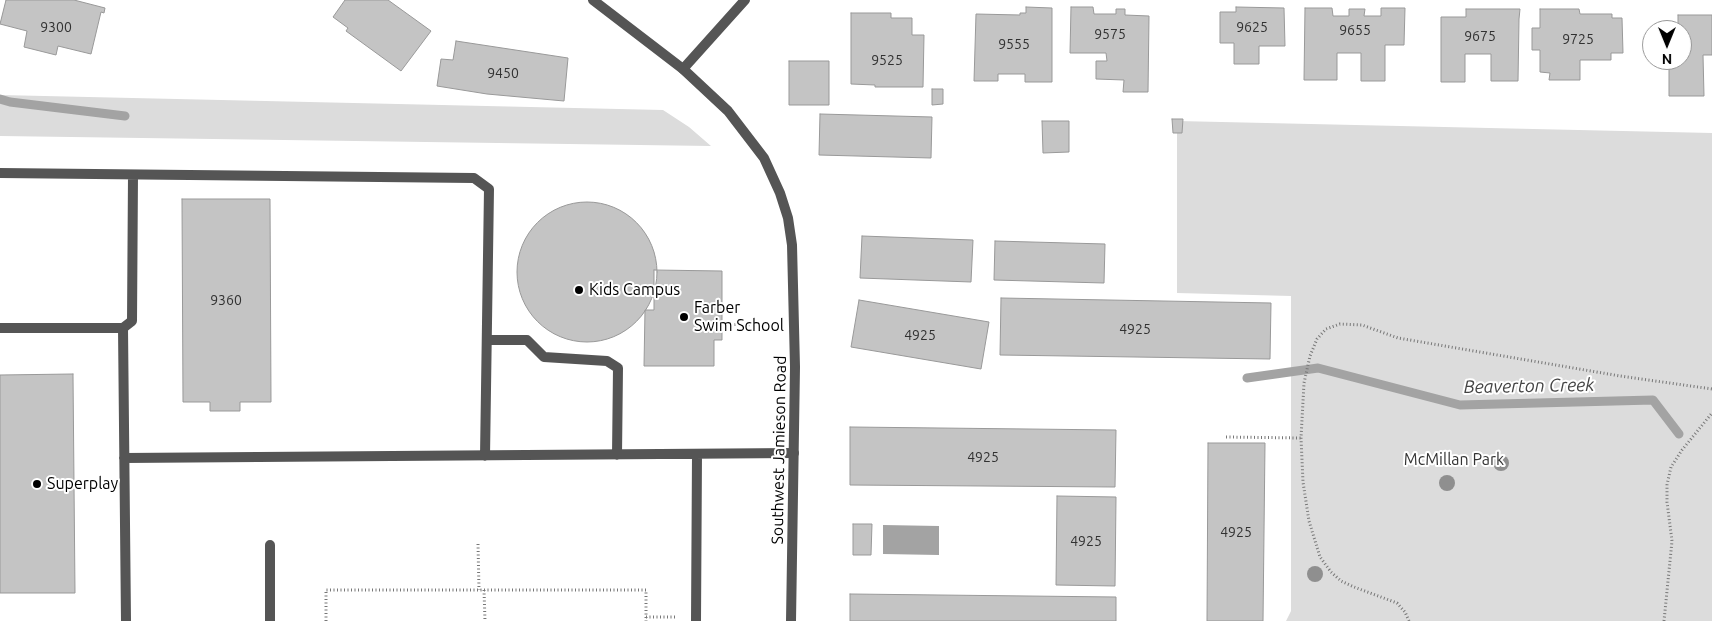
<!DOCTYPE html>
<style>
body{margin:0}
#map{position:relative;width:1712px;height:621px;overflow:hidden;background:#fff;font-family:Ubuntu,sans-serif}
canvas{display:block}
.north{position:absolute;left:1642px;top:20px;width:50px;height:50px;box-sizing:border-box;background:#fff;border:1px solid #999;border-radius:50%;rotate:180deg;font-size:14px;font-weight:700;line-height:20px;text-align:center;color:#000}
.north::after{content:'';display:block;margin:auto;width:18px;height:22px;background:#000;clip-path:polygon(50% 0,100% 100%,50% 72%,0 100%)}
</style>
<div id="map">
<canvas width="1712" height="621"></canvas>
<div class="north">N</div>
</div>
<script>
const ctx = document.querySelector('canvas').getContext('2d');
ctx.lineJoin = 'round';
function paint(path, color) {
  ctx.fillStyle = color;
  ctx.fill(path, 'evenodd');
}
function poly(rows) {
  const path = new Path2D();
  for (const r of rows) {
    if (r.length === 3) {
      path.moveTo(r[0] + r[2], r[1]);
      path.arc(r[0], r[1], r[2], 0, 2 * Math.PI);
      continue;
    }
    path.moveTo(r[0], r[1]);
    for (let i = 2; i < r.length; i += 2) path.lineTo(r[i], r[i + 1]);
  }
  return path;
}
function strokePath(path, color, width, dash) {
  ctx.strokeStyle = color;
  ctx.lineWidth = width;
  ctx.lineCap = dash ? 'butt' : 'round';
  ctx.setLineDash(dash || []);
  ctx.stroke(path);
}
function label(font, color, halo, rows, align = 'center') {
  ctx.font = font + ' Ubuntu,sans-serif';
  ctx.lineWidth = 4;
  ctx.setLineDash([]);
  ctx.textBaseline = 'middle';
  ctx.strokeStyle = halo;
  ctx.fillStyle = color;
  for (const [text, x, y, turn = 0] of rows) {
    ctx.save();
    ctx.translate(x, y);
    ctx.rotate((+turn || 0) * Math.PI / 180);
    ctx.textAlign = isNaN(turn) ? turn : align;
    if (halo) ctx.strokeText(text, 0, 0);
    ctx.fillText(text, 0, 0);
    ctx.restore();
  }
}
const green = poly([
 [0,95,663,110,689,127,711,146,0,136],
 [1177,121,1712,133,1712,621,1286,621,1291,611,1291,296,1177,293]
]);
const water = poly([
 [883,525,939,526,939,555,883,554]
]);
const stream = poly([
 [0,99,10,102,125,116],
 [1247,378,1318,368,1460,405,1653,400,1679,434]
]);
const building = poly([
 [6,0,74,0,105,8,104,13,101,12,91,54,58,46,56,55,24,47,27,31,0,24,6,0],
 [345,0,388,0,431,31,401,71,346,31,348,28,333,17,345,0],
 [1026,7,1052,8,1052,82,1025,82,1025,74,998,74,998,81,974,81,976,14,1020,15,1020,13,1026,13,1026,7],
 [1071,7,1093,7,1094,14,1116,14,1116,9,1125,9,1125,15,1149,16,1148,92,1123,92,1124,80,1096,79,1096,61,1107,61,1106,53,1070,53,1071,7],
 [1236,7,1284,8,1285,46,1259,46,1259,64,1234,64,1234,43,1220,43,1220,12,1236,12,1236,7],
 [1305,8,1332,8,1333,16,1349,16,1349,9,1365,9,1364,16,1381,16,1381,8,1405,8,1404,45,1385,45,1385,81,1361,81,1361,53,1337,53,1337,80,1304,80,1305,8],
 [1466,9,1520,9,1519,19,1518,81,1491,81,1491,54,1465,54,1465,82,1441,82,1441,17,1466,17,1466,9],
 [1540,9,1579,9,1580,14,1612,14,1612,18,1622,18,1623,53,1611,53,1611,60,1580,60,1580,80,1549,80,1550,73,1540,72,1540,50,1532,50,1532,28,1540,28,1540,9],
 [851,13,891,13,891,18,912,18,912,35,924,35,923,87,875,87,875,85,851,84,851,13],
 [1678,15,1712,15,1712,55,1703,55,1704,96,1669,96,1669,60,1682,60,1682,30,1678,30,1678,15],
 [456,41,568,58,564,101,487,94,437,86,441,59,453,60,456,41],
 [789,61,829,61,829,105,789,105,789,61],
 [932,89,943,89,943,104,932,105,932,89],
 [820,114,932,117,931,158,819,155,820,114],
 [1172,119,1183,119,1182,133,1173,133,1172,119],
 [1042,121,1069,121,1069,152,1043,153,1042,121],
 [182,199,270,199,271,402,240,402,240,411,210,411,210,402,183,402,182,199],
 [587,272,70],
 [862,236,973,240,971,282,860,278,862,236],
 [995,241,1105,244,1104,283,994,280,995,241],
 [654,270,722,271,722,340,714,340,714,366,644,366,645,310,654,310,654,270],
 [1001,298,1271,303,1270,359,1000,355,1001,298],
 [859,300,989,322,981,369,851,347,859,300],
 [73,374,75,593,0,593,0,375,73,374],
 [850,427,1116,430,1115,487,850,485,850,427],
 [1208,443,1265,443,1263,621,1207,621,1208,443],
 [1057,496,1116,497,1115,586,1056,585,1057,496],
 [853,524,872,524,871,555,853,555,853,524],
 [850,594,1116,597,1116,621,850,621,850,594]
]);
const path = poly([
 [717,324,757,325],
 [1226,437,1301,438],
 [478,544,479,590],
 [484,590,485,621],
 [646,617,676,617],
 [326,621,326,590,646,590,646,621],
 [1409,621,1405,612,1397,603,1354,587,1341,581,1331,572,1320,557,1309,521,1303,482,1301,438,1304,383,1310,356,1317,339,1326,329,1340,324,1362,325,1398,338,1620,376,1712,389],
 [1664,621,1672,541,1667,502,1667,485,1671,467,1682,450,1712,413]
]);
const service = poly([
 [0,173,474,178,489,189,485,456],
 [0,328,123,328,132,321,133,175],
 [123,328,126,621],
 [487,340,527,340,544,357,607,361,618,368,617,455],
 [124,458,794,453],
 [270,545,270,621],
 [696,621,697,454]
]);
const minor = poly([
 [683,69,745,0]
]);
const tertiary = poly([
 [593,0,683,69,728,111,764,158,780,193,788,218,792,245,795,367,791,621]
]);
const trees = [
 [1501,463],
 [1447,483],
 [1315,574]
];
const markers = [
 [579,290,5,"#000"],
 [684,317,5,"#000"],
 [37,484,5,"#000"]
];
const numberNames = [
 ["9300",56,27],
 ["9625",1252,27],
 ["9655",1355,30],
 ["9575",1110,34],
 ["9675",1480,36],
 ["9725",1578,39],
 ["9555",1014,44],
 ["9525",887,60],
 ["9450",503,73],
 ["9360",226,300],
 ["4925",1135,329],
 ["4925",920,335],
 ["4925",983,457],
 ["4925",1236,532],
 ["4925",1086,541]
];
const poiNames = [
 ["Kids Campus",589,290],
 ["Farber",694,308],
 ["Swim School",694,326],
 ["Superplay",47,484]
];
const streetNames = [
 ["Southwest Jamieson Road",779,450,-89]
];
const parkNames = [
 ["McMillan Park",1454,460]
];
const waterNames = [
 ["Beaverton Creek",1529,386,-1]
];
paint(green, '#dcdcdc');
paint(water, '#a3a3a3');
strokePath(stream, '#a3a3a3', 9);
paint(building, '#c4c4c4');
strokePath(building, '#999', 1);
strokePath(path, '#777', 3, [1, 2.5]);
strokePath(service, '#555', 10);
strokePath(minor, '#555', 10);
strokePath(tertiary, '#555', 10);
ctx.fillStyle = '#8f8f8f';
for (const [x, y] of trees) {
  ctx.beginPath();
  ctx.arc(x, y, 8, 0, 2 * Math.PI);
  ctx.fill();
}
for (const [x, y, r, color] of markers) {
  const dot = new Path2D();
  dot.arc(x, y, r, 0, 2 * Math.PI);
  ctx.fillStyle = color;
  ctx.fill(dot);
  strokePath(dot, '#fff', 2);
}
label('14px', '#313131', null, numberNames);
label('16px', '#000', '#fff', poiNames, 'left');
label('16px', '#000', '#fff', streetNames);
label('16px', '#333', '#fff', parkNames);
label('italic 18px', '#444', '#fff', waterNames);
</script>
